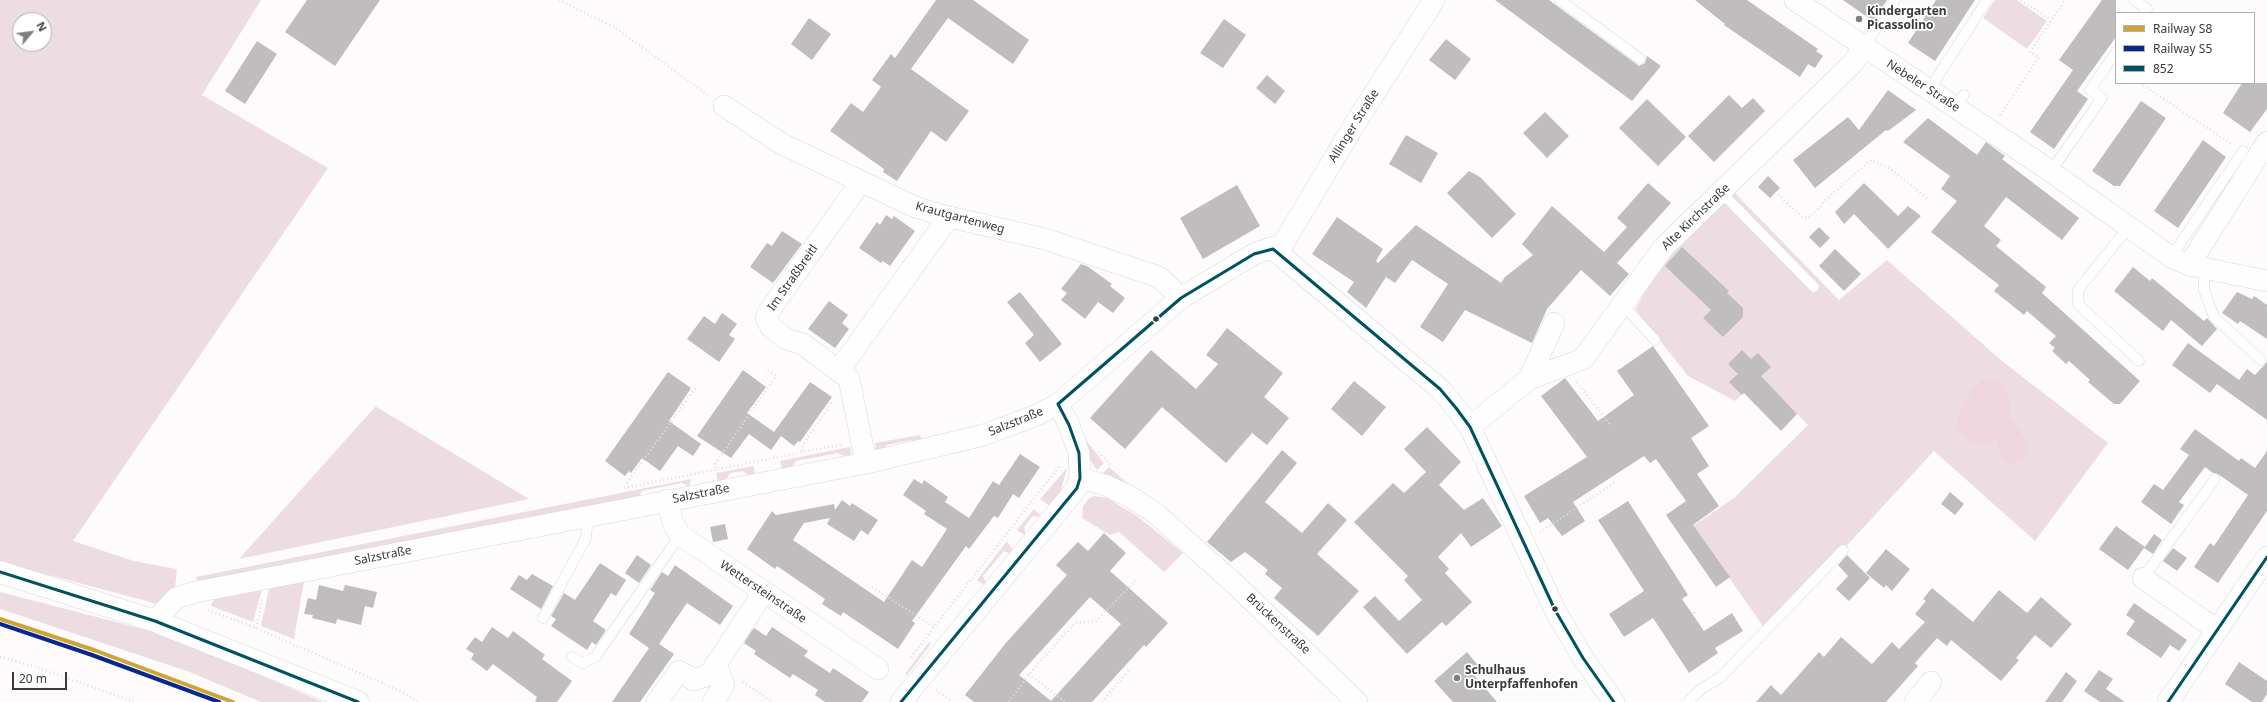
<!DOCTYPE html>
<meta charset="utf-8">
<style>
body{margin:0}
#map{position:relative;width:2267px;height:702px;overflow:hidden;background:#fefbfc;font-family:"Noto Sans",sans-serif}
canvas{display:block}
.legend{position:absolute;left:2115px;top:12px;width:140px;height:72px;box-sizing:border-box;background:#fff;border:1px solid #b1b0b0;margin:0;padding:5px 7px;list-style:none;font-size:12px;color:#3c393a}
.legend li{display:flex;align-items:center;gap:8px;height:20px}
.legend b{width:20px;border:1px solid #b1b0b0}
.north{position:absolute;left:12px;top:12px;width:40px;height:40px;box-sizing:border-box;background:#fff;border:1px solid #b1b0b0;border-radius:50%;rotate:61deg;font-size:11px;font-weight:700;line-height:16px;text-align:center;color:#3c393a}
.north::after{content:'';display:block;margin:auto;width:14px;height:18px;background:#807d7e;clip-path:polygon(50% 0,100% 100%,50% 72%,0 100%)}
.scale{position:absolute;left:12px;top:672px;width:55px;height:18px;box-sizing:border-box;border:2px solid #3c393a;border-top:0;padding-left:5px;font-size:12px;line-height:14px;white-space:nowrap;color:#3c393a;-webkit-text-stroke:3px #fff;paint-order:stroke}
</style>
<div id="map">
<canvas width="2267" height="702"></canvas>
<ul class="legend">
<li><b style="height:5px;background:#cea436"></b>Railway S8</li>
<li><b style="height:5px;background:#08298a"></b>Railway S5</li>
<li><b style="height:5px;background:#005262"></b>852</li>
</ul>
<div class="north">N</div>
<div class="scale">20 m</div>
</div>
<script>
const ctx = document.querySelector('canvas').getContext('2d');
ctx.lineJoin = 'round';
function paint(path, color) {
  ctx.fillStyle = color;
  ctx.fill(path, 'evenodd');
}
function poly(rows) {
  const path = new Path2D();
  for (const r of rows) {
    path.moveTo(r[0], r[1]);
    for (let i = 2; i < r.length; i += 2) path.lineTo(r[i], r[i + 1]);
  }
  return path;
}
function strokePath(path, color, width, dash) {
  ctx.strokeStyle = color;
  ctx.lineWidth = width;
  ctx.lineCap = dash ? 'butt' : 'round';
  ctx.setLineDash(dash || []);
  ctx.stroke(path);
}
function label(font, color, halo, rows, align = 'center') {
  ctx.font = font + ' "Noto Sans",sans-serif';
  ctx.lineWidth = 3.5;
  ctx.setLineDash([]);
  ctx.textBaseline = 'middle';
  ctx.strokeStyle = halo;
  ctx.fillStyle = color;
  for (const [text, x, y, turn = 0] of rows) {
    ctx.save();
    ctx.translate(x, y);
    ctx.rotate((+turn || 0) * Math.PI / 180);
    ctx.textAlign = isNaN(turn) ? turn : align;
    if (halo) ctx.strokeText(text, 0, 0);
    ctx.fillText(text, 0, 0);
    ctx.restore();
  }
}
const green = poly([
 [0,0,261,0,202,95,328,168,73,541,134,561,177,569,173,608,0,562],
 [20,20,44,20,44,44,20,44],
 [1995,0,2017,0,2047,21,2027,49,1983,18],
 [1733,191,1839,300,1887,260,2002,361,2108,443,2035,541,1934,451,1767,632,1693,526,1734,498,1808,425,1761,377,1735,401,1688,376,1635,309,1662,263],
 [375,406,529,499,239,559,375,407],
 [1081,434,1104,463,1097,470,1089,459],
 [920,435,922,441,914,443,912,440,886,445,884,451,876,452,875,443],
 [850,447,851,455,844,456,838,453,796,461,792,467,782,469,780,461],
 [754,466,755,475,749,476,743,471,730,473,726,480,718,482,716,473],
 [1109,467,1142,496,1101,475],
 [1067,468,1060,494,1050,506,1040,499],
 [691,479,689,487,682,483,642,491,639,497,228,579,197,580,196,577],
 [1094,496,1107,498,1137,516,1183,553,1164,572,1119,532,1110,535,1082,518,1083,507,1088,499],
 [1034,509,1042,517,1033,516,1024,527,1026,536,1017,530],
 [1007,541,1013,550,1010,554,1004,551,983,576,986,583,984,585,977,580],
 [304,581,294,639,261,626,269,589],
 [262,589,253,622,211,606,211,604,215,599],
 [0,592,170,636,323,702,261,702,187,671,0,609],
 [929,642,930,645,907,675,905,674]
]);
const forest = poly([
 [1985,378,2002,383,2008,396,2010,415,2029,447,2023,459,2009,465,2001,453,1996,438,1981,446,1956,432,1957,419,1968,398,1974,387]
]);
const building = poly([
 [307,0,380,0,335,66,285,32],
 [936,0,973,0,1029,40,1013,64,948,18,911,69,969,111,946,142,931,131,897,181,883,172,884,169,830,131,851,103,863,112,881,87,872,80,891,54,895,58],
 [1495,0,1549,0,1639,66,1645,63,1647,56,1661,66,1632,101],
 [1695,0,1747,0,1818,49,1816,51,1823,56,1815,68,1808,64,1800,77,1724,25,1725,24],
 [1843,0,1887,0,1873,21],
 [1936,0,1975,0,1935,61,1908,43],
 [2102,0,2116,0,2116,37,2077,91,2088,99,2054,149,2030,132,2073,70,2059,60],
 [809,18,831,34,812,60,791,44],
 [1224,19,1246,35,1223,68,1200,53],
 [1446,39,1471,59,1455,80,1429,60],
 [257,41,277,54,245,104,225,91],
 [1267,75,1285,91,1275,104,1256,88],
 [2242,83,2267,83,2267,109,2250,132,2223,113],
 [1888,90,1916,110,1888,131,1886,130,1815,188,1793,160,1848,117,1859,130],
 [1729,95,1742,108,1753,98,1765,111,1714,162,1688,136],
 [1647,99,1686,137,1658,166,1619,128],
 [2141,101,2166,118,2120,186,2114,186,2092,171],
 [1545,112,1569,136,1547,158,1523,133],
 [1928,118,1977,155,1986,142,2005,156,2002,159,2079,218,2062,240,2006,197,1984,226,2001,240,1996,246,2046,287,2042,293,2140,381,2120,404,2114,404,2088,382,2090,380,2069,361,2066,364,2052,351,2055,348,2049,343,2056,336,2027,311,2024,315,1994,291,1999,285,1931,232,1957,201,1941,189,1950,176,1903,142],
 [1406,135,1438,153,1421,183,1389,164],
 [2203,140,2226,157,2178,228,2154,211],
 [1469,171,1480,177,1516,214,1492,238,1447,193],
 [1768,176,1780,188,1770,198,1758,187],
 [1648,183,1671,203,1617,263,1629,274,1610,296,1581,270,1547,309,1532,343,1465,310,1443,342,1420,327,1448,284,1412,260,1395,283,1386,277,1366,308,1347,292,1354,282,1312,254,1337,217,1383,249,1376,261,1378,263,1416,225,1501,283,1505,277,1533,255,1522,244,1552,206,1604,252,1627,227,1617,218],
 [1864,183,1898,216,1908,206,1921,216,1888,249,1854,214,1844,224,1835,212],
 [1237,185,1260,226,1203,259,1180,218],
 [886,215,892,219,894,216,915,231,890,266,883,261,881,263,859,248,877,222,880,225],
 [1819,227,1830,238,1820,248,1809,237],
 [782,231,802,244,773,283,750,267,767,243,772,246],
 [1682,247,1729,291,1727,293,1743,308,1743,317,1723,337,1703,318,1711,310,1665,266],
 [1835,249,1861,274,1844,291,1819,266],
 [1081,264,1087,266,1112,284,1110,286,1125,298,1113,313,1098,302,1085,319,1061,300,1067,293,1061,289],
 [2133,267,2150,281,2152,278,2204,321,2207,318,2217,329,2202,346,2171,320,2163,331,2114,291],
 [1020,292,1062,344,1040,362,1025,343,1034,335,1007,302],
 [2237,292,2252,299,2254,296,2267,305,2267,339,2240,321,2238,324,2222,313],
 [829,301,848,315,842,323,849,329,835,348,808,329],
 [722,313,737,324,729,335,735,339,719,362,687,339,704,316,715,324],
 [1227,328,1283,373,1264,397,1289,418,1267,445,1252,433,1226,463,1162,407,1125,449,1090,418,1151,350,1196,389,1218,364,1206,355],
 [2188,343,2239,380,2247,369,2255,375,2267,362,2267,420,2217,384,2210,393,2172,365],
 [1653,346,1709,426,1691,438,1709,466,1697,474,1719,506,1693,525,1730,577,1716,587,1666,515,1686,501,1656,459,1650,463,1644,456,1573,502,1585,521,1562,536,1548,518,1540,523,1524,496,1587,457,1541,396,1565,378,1598,421,1634,395,1617,371],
 [1742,350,1751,359,1758,353,1771,367,1761,376,1797,414,1781,431,1744,393,1742,395,1729,382,1738,374,1728,364],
 [743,370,766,387,747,413,774,432,810,382,832,397,800,442,798,441,794,446,781,436,771,450,749,434,731,458,697,436],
 [668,372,691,388,669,421,701,444,693,456,678,446,660,471,642,458,631,473,629,471,625,476,605,461],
 [1354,381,1386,407,1362,436,1331,409],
 [1427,427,1461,462,1439,485,1464,510,1483,498,1502,526,1471,547,1461,533,1438,557,1449,569,1445,573,1472,602,1446,626,1442,622,1407,654,1363,607,1375,596,1399,621,1422,600,1404,580,1408,576,1354,522,1393,483,1404,493,1426,472,1404,449],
 [2195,429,2239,461,2241,458,2255,468,2267,451,2267,511,2218,583,2194,567,2210,543,2214,546,2248,495,2218,474,2213,473,2205,467,2179,502,2184,505,2171,524,2141,502,2154,484,2163,490,2189,455,2180,449],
 [1282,450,1297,463,1265,502,1302,533,1328,503,1347,520,1317,554,1359,591,1318,636,1274,598,1282,588,1265,574,1268,570,1245,552,1231,562,1207,542],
 [1020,454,1040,467,1019,498,1013,494,998,518,994,516,969,549,966,546,912,621,915,623,898,649,843,612,841,616,822,604,825,599,777,566,775,569,747,549,772,511,776,515,834,504,835,510,842,500,850,506,852,503,878,520,868,535,861,530,854,541,827,524,830,518,804,523,793,540,884,602,912,560,922,567,947,529,924,514,926,511,903,495,914,479,922,484,924,480,948,497,945,502,969,518,993,481,999,485],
 [1950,492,1964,504,1955,515,1941,504],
 [1628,501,1688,595,1682,599,1704,631,1732,613,1743,631,1715,648,1718,653,1689,673,1653,618,1624,637,1609,614,1644,591,1598,520],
 [725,524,728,539,713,542,710,527],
 [2116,526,2145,547,2154,534,2162,540,2153,554,2144,548,2128,570,2099,549],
 [1104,533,1126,553,1110,571,1168,623,1146,647,1144,645,1092,702,974,702,965,695,1005,644,1067,575,1056,565,1078,542,1088,551],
 [1090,597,1121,624,1051,701,1019,675],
 [2173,548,2187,558,2177,571,2163,561],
 [1886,549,1910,569,1892,591,1886,585,1884,588,1866,573],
 [637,555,651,565,639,583,625,573],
 [1847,555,1870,578,1849,601,1836,589,1848,576,1838,565],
 [600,563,626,580,616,596,611,593,593,621,606,630,596,645,592,642,587,650,551,626,556,619,551,616,564,593,575,600],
 [675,565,733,606,720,625,687,603,659,644,674,654,640,702,612,702,649,648,629,634,655,593,650,590,662,572,668,576],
 [532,574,553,586,541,609,510,589,519,575,527,580],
 [319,585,343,591,345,585,377,592,373,608,365,606,361,625,337,619,336,624,312,618,313,615,304,614,308,598,316,600],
 [1932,588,1973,622,1999,590,2027,613,2041,597,2072,624,2051,648,2035,635,2016,658,2019,660,2001,681,1951,640,1947,646,1937,638,1915,663,1918,666,1886,702,1756,702,1771,685,1781,695,1819,652,1824,657,1841,637,1872,664,1892,642,1899,649,1925,622,1915,614,1926,601,1923,599],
 [2134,603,2187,640,2179,651,2170,645,2161,658,2126,634,2135,621,2126,615],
 [492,627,508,638,513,631,545,655,542,659,572,681,557,702,535,702,537,697,493,664,487,671,471,659,474,654,466,649,475,637,482,642],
 [772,627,808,651,804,656,830,673,833,668,869,692,862,702,825,702,815,695,818,690,793,674,790,678,754,654,756,651,744,643,751,632,754,628,766,636],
 [1467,652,1481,669,1474,675,1497,702,1453,702,1434,681],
 [2239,662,2267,681,2267,694,2262,702,2252,702,2225,684],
 [2099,670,2113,679,2106,689,2125,702,2100,702,2084,691],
 [2066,672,2077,681,2062,702,2045,702]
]);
const path = poly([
 [559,0,614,27,708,95],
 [2021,0,2051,20],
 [2140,83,2231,144],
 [2000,115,2039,57,2030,52,2065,0],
 [1775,192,1803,218,1810,217,1821,206,1823,202,1871,160,1889,168,1927,198],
 [1731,223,1730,234,1707,257,1769,324],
 [1674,292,1729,349,1748,345,1800,292],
 [1656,320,1671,303,1671,298,1678,286],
 [1577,382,1610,425],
 [802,451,803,445,833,400],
 [1099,452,1112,466],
 [716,468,715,464,776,376,765,369],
 [628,487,627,483,696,387],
 [624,488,843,444],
 [0,529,170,580],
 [1540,532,1614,483],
 [0,543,62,559,156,591],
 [872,587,934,627],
 [208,610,256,628,398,690,419,702],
 [1694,612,1694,614],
 [256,628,262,599],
 [0,657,36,667,134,702],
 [911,657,1060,465],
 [1029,674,1065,702],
 [743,682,773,702],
 [936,690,952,702],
 [1009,702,1029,674,1075,623,1096,621,1137,579],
 [1102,702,1129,670]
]);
const service = poly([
 [1560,0,1640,59],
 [2134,0,2147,9,2144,13],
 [1864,47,1895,0],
 [1929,90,1987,0],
 [1955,107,1964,95],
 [2051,171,2102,98,2090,90,2116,52],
 [1721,192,1814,287],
 [2128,228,2078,290,2078,304,2139,361],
 [2171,257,2243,151],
 [2204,268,2204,290,2214,317,2261,360],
 [1623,305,1655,340],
 [2143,578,2215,479],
 [543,618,586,538,588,515],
 [572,657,583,663,596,656,680,535],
 [1688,702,1701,689,1721,677,1843,550]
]);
const minor = poly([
 [1795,0,2040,164,2171,257,2189,265,2267,281],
 [724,106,782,144,915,207,945,216,1045,239,1159,277,1181,298],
 [860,183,769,311,766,318,771,327,786,339,803,344,849,379,866,463],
 [1273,249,1440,389,1456,408,1470,427,1555,610,1583,658,1614,702],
 [2189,265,2267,142],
 [839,370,949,217],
 [1529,379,1554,323],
 [1470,427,1529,379,1583,359,1663,248,1853,63,1864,47],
 [1080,478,1105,485,1129,496,1155,513,1236,585,1357,702],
 [667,500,673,523,680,535,878,669],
 [2143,578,2217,630],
 [155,621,176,598,196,592,866,463,984,435,1037,415,1058,404,1181,298,1254,254,1283,244,1356,122,1434,0],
 [657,702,679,671,694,680,709,675,763,593],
 [713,702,724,685,716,663],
 [901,702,1077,488,1080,478,1079,453,1069,425,1058,404],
 [1915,702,1931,682],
 [2168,702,2267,557]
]);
const secondary = poly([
 [0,572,155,621,358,702]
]);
const bus1 = poly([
 [1273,249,1440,389,1456,408,1470,427,1555,610,1583,658,1614,702],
 [1058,404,1181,298,1254,254,1273,249],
 [0,572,155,621,358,702],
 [901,702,1077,488,1080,478,1079,453,1069,425,1058,404],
 [2168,702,2267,557]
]);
const rail1 = poly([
 [0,619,94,650,233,702]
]);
const rail2 = poly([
 [0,624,92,655,219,702]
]);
const markers = [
 [1859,19,4,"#807d7e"],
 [1156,319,3.5,"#3c393a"],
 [1555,609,3.5,"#3c393a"],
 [1457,678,4,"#807d7e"]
];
const poiNames = [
 ["Kindergarten",1867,12],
 ["Picassolino",1867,26],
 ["Schulhaus",1465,671],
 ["Unterpfaffenhofen",1465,685]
];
const streetNames = [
 ["Nebeler Straße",1923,86,33],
 ["Allinger Straße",1354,126,-58],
 ["Alte Kirchstraße",1696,217,-44],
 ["Krautgartenweg",960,218,15],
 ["Im Straßbreitl",793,278,-55],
 ["Salzstraße",1016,422,-22],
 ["Salzstraße",701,494,-11],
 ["Salzstraße",383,556,-11],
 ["Wettersteinstraße",763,592,34],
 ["Brückenstraße",1278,624,43]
];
paint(green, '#eddde3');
paint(forest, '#eed5de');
paint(building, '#bfbdbe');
strokePath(service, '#d9d7d8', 11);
strokePath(minor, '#d9d7d8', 22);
strokePath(secondary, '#d9d7d8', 23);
strokePath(path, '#dfdede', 2.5, [1, 3]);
strokePath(service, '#fffeff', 10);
strokePath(minor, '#fffeff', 21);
strokePath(secondary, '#fffeff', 22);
strokePath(bus1, '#005262', 3);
strokePath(rail1, '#cea436', 4);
strokePath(rail2, '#08298a', 4);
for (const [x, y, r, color] of markers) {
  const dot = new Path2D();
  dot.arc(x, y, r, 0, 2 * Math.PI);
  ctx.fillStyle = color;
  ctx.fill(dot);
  strokePath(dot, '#fff', 1.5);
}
label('bold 12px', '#3c393a', '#fff', poiNames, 'left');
label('12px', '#3c393a', '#fff', streetNames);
</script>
